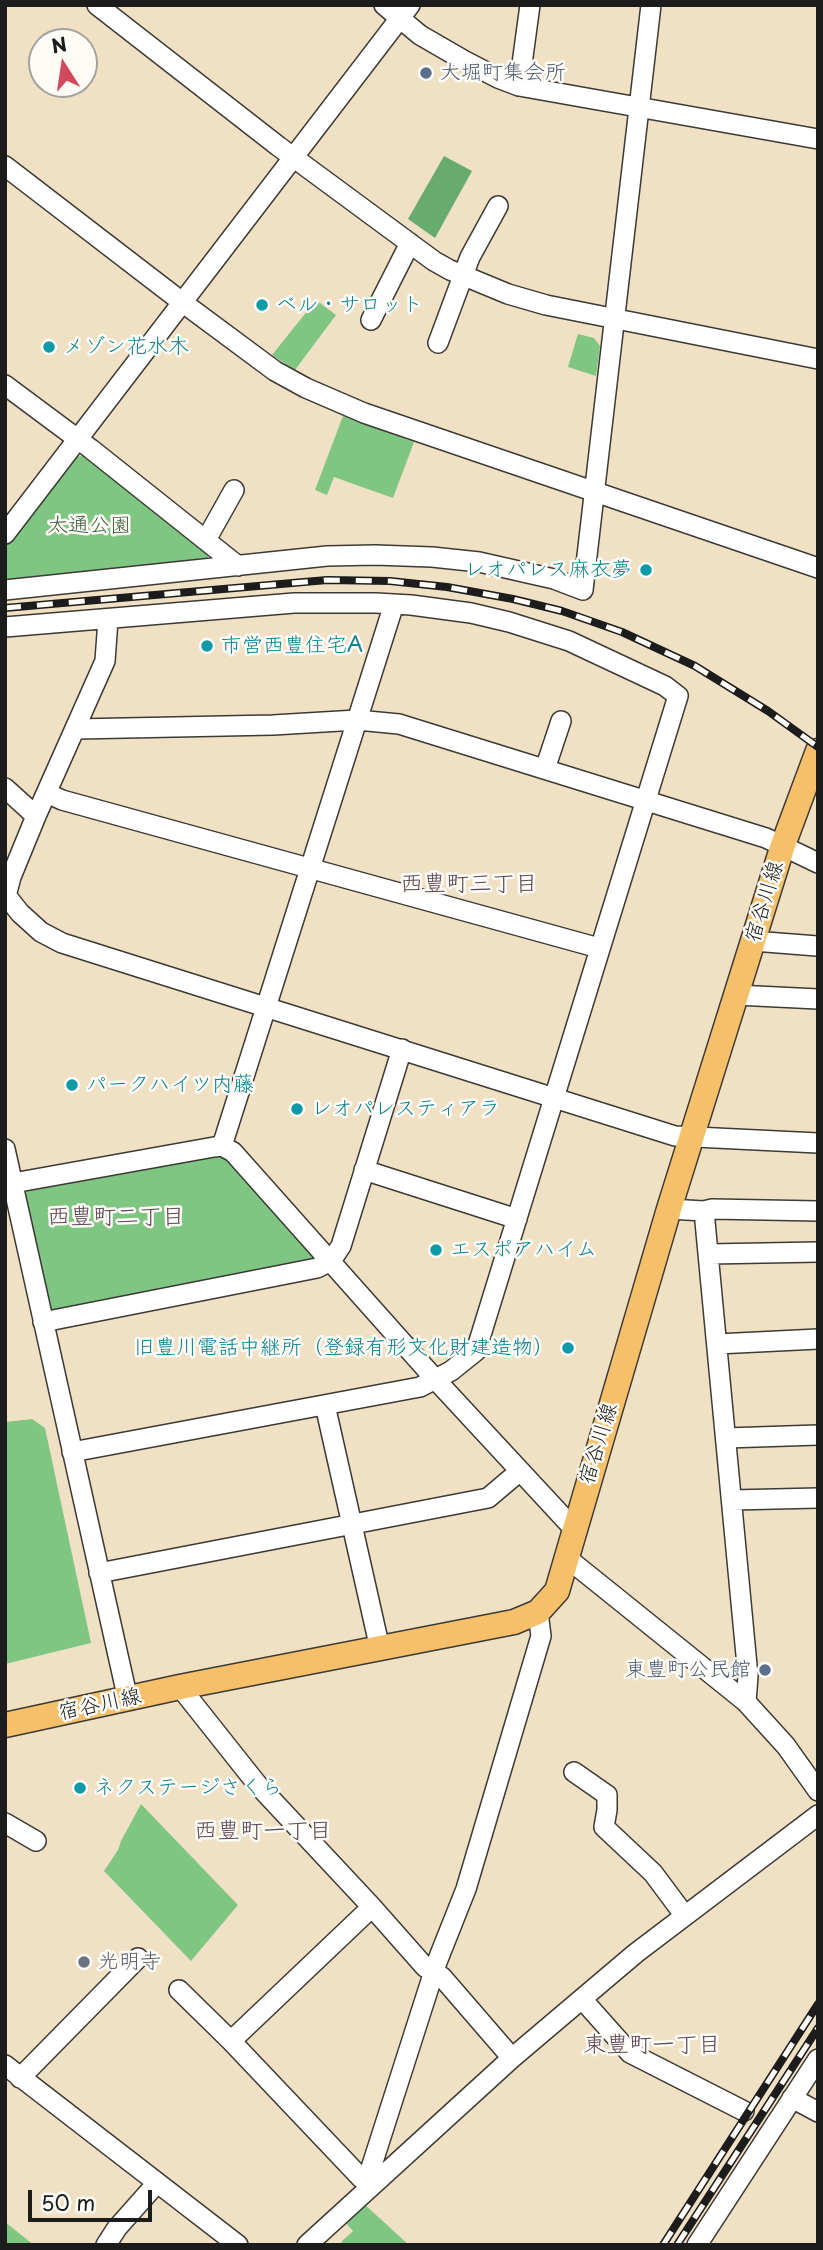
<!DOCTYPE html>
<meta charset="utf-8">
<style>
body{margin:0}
#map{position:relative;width:823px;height:2250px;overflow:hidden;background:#f1e1c4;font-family:"Playpen Sans",sans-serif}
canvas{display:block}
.frame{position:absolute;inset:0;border:7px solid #1c1c1c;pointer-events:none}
.north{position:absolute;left:28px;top:28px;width:70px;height:70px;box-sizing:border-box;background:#fdfcf7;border:2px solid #a3a29f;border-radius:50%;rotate:348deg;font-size:19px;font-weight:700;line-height:28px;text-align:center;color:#1c1c1c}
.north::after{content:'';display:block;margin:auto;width:24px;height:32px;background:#d1495b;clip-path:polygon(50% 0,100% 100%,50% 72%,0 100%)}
.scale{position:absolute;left:28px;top:2190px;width:124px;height:32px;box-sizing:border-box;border:4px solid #1c1c1c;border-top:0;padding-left:9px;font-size:21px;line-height:24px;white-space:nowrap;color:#1c1c1c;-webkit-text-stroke:5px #fdfcf7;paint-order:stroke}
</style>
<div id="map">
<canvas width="823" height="2250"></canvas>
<div class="frame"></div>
<div class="north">N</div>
<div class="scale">50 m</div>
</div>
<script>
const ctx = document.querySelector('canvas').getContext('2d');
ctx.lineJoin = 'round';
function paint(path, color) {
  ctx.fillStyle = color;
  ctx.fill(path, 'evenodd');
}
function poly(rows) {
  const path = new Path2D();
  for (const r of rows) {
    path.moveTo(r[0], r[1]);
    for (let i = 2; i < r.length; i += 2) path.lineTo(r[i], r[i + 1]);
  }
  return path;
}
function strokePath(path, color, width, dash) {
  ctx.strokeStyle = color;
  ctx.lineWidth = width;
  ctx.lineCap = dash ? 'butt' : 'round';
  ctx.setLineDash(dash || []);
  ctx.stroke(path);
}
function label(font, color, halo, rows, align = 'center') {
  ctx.font = font + ' "Playpen Sans","Klee One",sans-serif';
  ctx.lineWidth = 5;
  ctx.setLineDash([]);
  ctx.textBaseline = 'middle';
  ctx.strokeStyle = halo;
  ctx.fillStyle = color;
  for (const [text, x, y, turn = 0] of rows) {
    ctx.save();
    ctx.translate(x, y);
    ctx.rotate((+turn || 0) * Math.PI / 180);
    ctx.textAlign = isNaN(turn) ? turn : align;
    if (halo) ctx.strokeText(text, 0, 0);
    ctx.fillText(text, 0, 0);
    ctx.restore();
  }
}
const green = poly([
 [316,300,336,315,295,370,272,355],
 [578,334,594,338,600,346,596,376,568,367],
 [343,416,414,442,393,498,334,477,327,495,315,490],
 [83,456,208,553,208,565,5,586,5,548,73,457],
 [216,1152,228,1157,313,1252,313,1262,57,1313,49,1308,25,1195,29,1188],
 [32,1419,45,1428,91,1643,5,1664,5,1422],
 [141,1804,238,1905,191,1961,104,1871,118,1850,121,1841],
 [364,2204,409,2245,344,2245,341,2242,353,2231,344,2221],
 [5,2222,34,2245,5,2245]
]);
const forest = poly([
 [444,156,472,171,435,238,408,219]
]);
const minor = poly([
 [97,5,278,146,434,261,450,270,508,294,546,305,818,359],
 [384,5,420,35,465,61,498,78,519,86,818,139],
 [519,86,530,5],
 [5,166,182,302,275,371,306,388,364,413,818,568],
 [371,320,410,243],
 [438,343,470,257,498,206],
 [5,385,91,449,238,566],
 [5,534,410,5],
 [206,540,234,490],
 [5,590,327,556,375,555,432,557,479,562,554,579,583,590,651,5],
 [5,627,294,603,376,603,411,605,471,613,509,622,569,641,665,686,678,696,476,1351,451,1371,420,1387,72,1452],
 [76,729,273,725,357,720,399,724,766,838,818,863],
 [545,769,561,721],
 [5,788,36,816],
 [47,793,62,800,599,948],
 [5,894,20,913,41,932,62,943,675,1136,818,1143],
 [5,900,11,877,36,816,105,661,108,620],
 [753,941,817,946],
 [736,995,818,999],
 [222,1146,394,604],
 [5,1149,128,1700],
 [364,1170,517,1219],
 [13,1183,214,1147,222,1146,233,1152,435,1379,574,1529],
 [669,1209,704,1211,748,1676,746,1702],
 [704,1211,712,1209,818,1211],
 [709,1254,818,1252],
 [43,1322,317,1268,331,1261,341,1246,402,1049],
 [717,1344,818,1339],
 [325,1405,380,1649],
 [726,1438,818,1435],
 [732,1500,818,1498],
 [567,1558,746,1702,786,1746,818,1791],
 [99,1573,488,1498,520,1471],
 [180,1687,257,1784,372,1907,425,1967,442,1977,512,2058],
 [574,1772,607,1795,607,1810,604,1827,653,1873,685,1916],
 [5,1823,36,1841],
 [372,1907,231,2041,361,2178,372,2184],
 [179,1990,231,2041],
 [582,1999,630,2053,744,2111],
 [5,2065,238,2245],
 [20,2078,138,1958],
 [792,2098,818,2112],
 [372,2184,371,2168,437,1962,466,1889,541,1636,538,1612],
 [106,2245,117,2228,157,2183],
 [307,2245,512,2058,636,1953,818,1815],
 [697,2245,818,2059]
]);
const major = poly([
 [5,1725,180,1687,514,1622,538,1612,557,1591,669,1209,783,845,818,751]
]);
const rail = poly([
 [5,608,327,580,390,581,447,587,513,599,562,611,622,632,695,666,768,711,818,747],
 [663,2245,818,2004],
 [677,2245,818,2028]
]);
const markers = [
 [426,73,7,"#5c6f8a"],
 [262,305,7,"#0f9aa8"],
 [49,347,7,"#0f9aa8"],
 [646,570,7,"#0f9aa8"],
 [207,646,7,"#0f9aa8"],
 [72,1085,7,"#0f9aa8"],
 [297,1109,7,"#0f9aa8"],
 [436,1250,7,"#0f9aa8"],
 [568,1348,7,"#0f9aa8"],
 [765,1670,7,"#5c6f8a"],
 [80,1788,7,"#0f9aa8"],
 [84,1962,7,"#6b7280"]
];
const serviceNames = [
 ["大堀町集会所",440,73],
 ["東豊町公民館",751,1670,"right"]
];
const cultureNames = [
 ["ベル・サロット",276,305],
 ["メゾン花水木",63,347],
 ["レオパレス麻衣夢",632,570,"right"],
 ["市営西豊住宅A",221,646],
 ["パークハイツ内藤",86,1085],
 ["レオパレスティアラ",311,1109],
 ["エスポアハイム",450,1250],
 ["旧豊川電話中継所（登録有形文化財建造物）",554,1348,"right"],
 ["ネクステージさくら",94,1788]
];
const parkNames = [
 ["太通公園",89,526]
];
const streetNames = [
 ["宿谷川線",765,902,-73],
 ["宿谷川線",599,1444,-73],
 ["宿谷川線",100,1705,-12]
];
const worshipNames = [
 ["光明寺",98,1962]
];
const neighbourhoodNames = [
 ["西豊町三丁目",469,885],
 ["西豊町二丁目",116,1218],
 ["西豊町一丁目",263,1832],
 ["東豊町一丁目",652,2046]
];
paint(green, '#7fc682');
paint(forest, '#67ab70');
strokePath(minor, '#3c3a35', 22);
strokePath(major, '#3c3a35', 27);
strokePath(minor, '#fff', 19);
strokePath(major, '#f6c06b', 24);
strokePath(rail, '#1c1c1c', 8);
strokePath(rail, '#fdfcf7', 5, [16]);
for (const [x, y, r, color] of markers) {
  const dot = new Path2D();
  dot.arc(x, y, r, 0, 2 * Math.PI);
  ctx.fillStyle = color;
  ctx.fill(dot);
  strokePath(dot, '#fdfcf7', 2.5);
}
label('21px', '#4e5e75', '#fdfcf7', serviceNames, 'left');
label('21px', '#0d838f', '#fdfcf7', cultureNames, 'left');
label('21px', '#446045', '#fdfcf7', parkNames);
label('21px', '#1c1c1c', '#fdfcf7', streetNames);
label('21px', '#5b616d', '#fdfcf7', worshipNames, 'left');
label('23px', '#614a57', '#fdfcf7', neighbourhoodNames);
</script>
